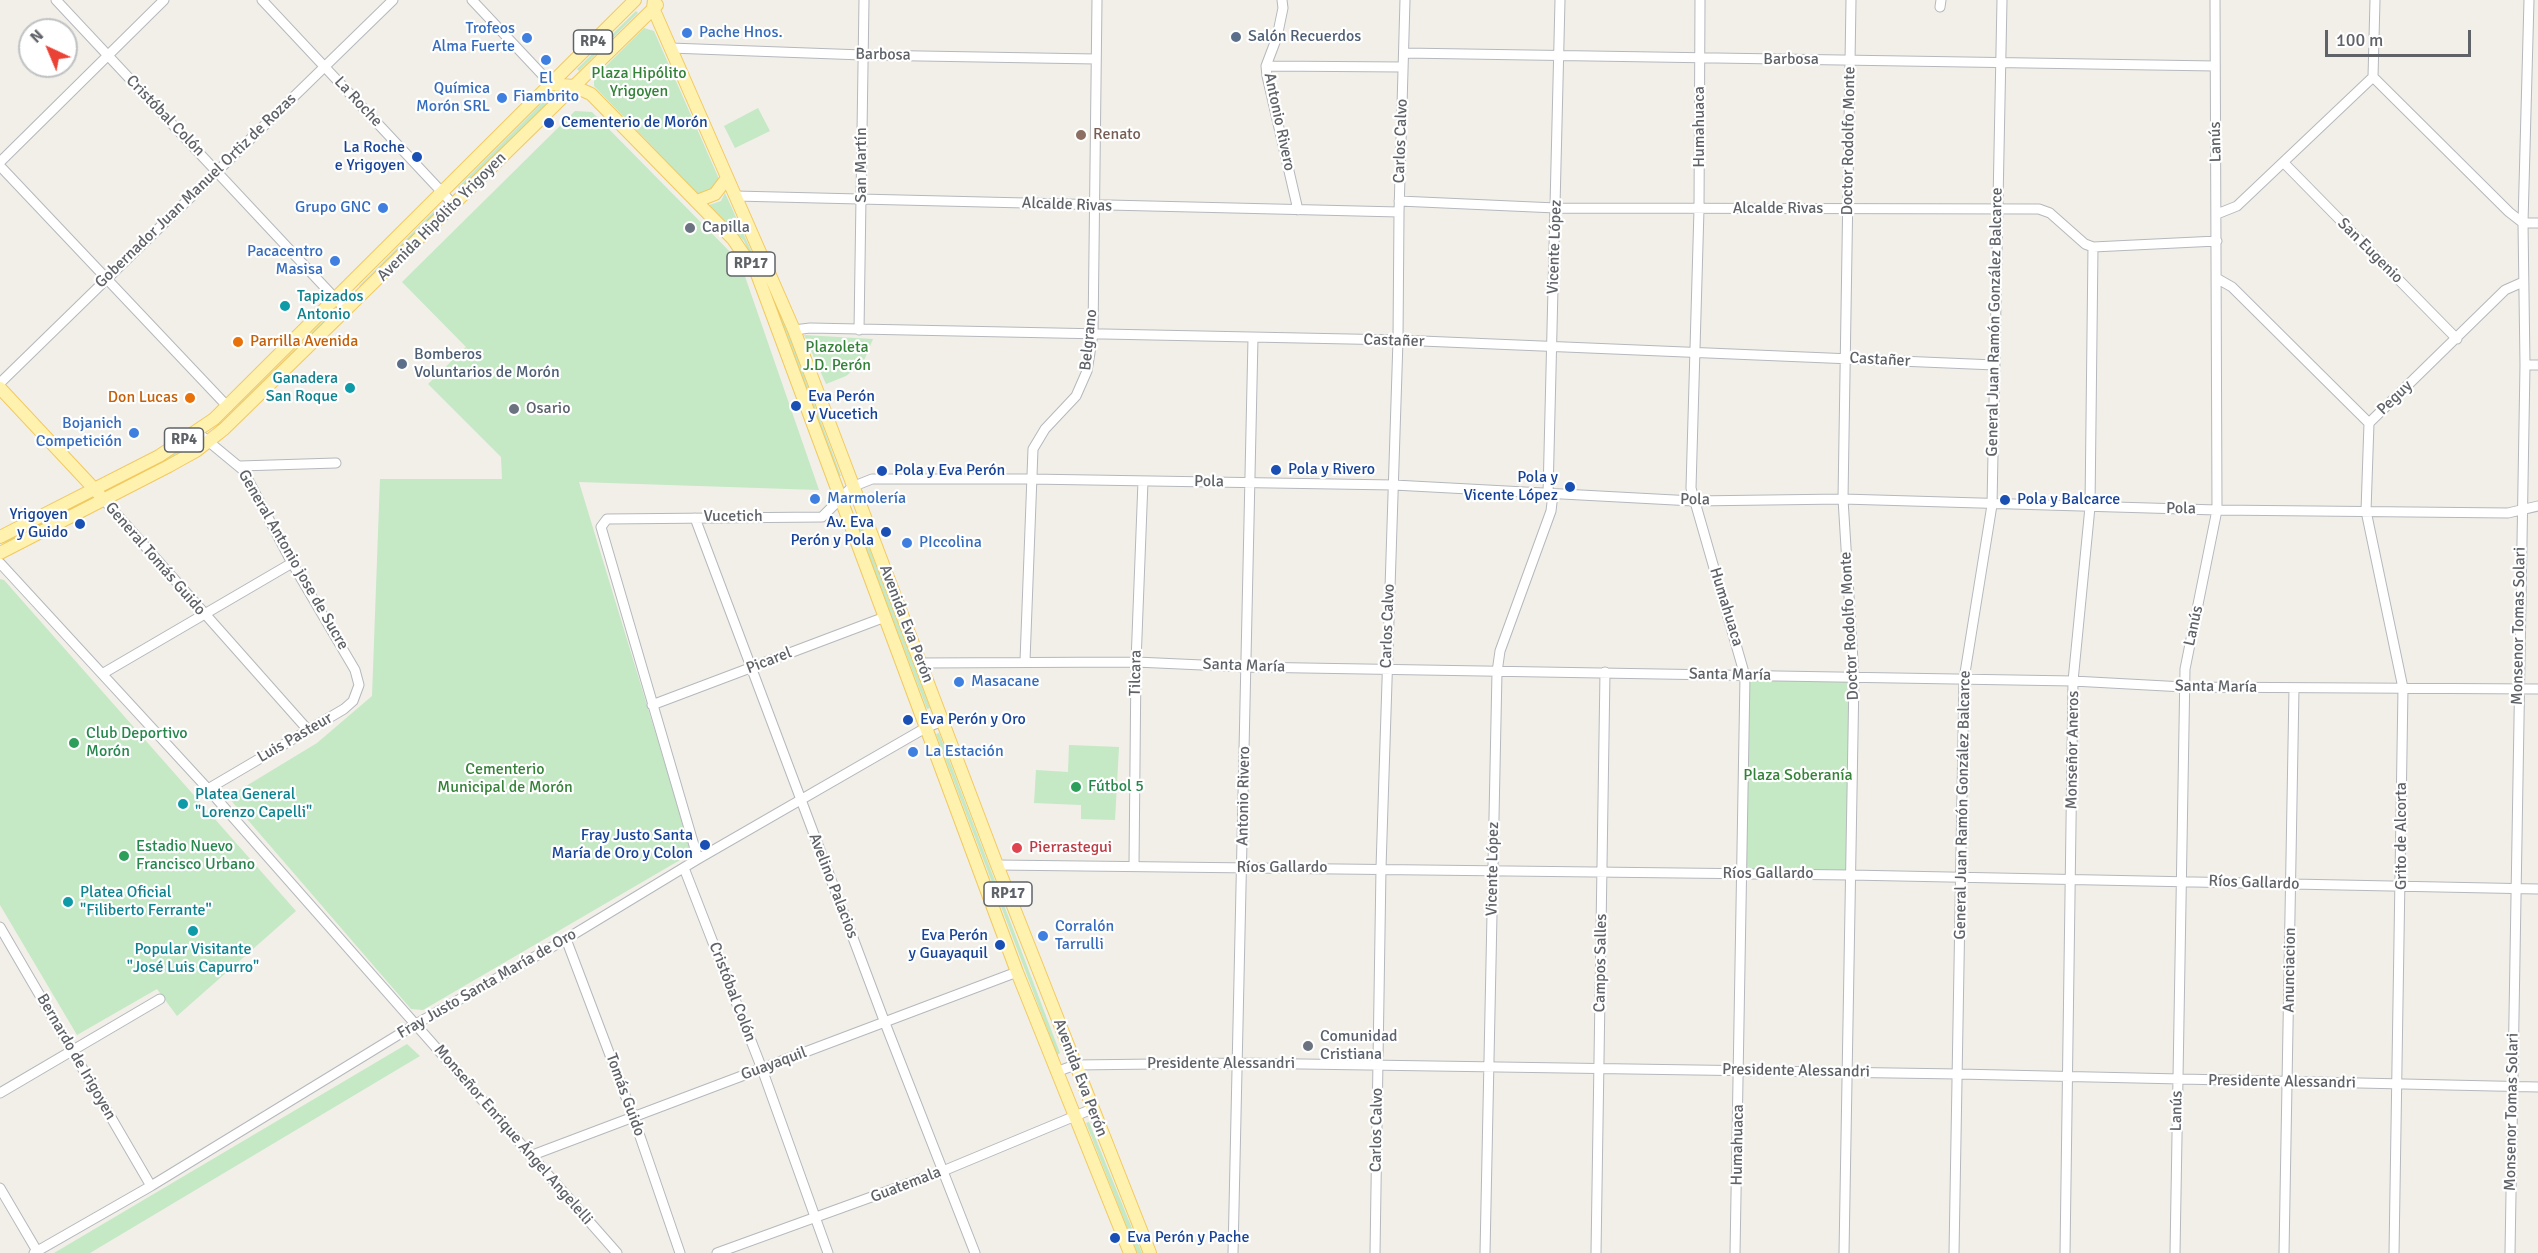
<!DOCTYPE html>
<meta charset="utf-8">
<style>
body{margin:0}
#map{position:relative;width:2538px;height:1253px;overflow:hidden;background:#f1efe8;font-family:Signika,sans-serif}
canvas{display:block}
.north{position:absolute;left:18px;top:18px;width:60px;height:60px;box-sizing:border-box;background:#fff;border:2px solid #bfc1c3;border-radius:50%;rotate:316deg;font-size:16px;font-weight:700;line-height:24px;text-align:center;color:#5f6368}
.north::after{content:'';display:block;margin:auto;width:21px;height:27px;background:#ea4335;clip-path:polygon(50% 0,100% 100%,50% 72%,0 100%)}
.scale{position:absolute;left:2325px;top:30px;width:146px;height:27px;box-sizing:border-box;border:3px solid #5f6368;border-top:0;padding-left:8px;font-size:18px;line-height:21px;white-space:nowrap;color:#5f6368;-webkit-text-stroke:4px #fff;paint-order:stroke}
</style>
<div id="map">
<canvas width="2538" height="1253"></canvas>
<div class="north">N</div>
<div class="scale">100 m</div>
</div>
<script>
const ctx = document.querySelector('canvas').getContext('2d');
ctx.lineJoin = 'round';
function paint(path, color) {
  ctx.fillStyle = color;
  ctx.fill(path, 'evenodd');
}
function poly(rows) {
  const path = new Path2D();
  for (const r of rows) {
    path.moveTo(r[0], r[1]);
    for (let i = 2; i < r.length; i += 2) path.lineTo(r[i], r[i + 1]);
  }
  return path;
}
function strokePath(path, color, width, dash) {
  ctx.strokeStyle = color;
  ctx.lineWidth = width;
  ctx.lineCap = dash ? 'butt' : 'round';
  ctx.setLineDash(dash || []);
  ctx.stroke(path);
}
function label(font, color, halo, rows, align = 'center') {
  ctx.font = font + ' Signika,sans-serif';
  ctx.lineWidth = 4.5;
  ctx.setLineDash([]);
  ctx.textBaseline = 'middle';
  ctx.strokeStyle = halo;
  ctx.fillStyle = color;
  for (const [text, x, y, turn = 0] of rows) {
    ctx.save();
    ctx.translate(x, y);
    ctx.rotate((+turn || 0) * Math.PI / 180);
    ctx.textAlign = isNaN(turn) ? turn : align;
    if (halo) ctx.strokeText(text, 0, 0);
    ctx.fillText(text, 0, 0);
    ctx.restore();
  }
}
const green = poly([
 [636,11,638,13,579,71,577,69],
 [644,28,654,31,719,179,713,188,705,193,697,193,594,86,594,78],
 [555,90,558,93,460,190,458,187],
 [758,108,770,131,735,148,724,126],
 [575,111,592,112,740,262,819,490,579,482,692,853,423,1010,411,1009,228,797,317,743,372,696,380,479,502,479,501,457,428,384,466,347,402,282],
 [725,193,788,332,841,476,838,476,786,332,744,241,709,205,721,201],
 [440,205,442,208,361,288,359,286],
 [327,317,329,319,242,406,239,404],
 [804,335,873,339,863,363,846,376,826,384],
 [204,435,205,438,164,463,106,493,105,490],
 [91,498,92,501,5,544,4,541],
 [857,525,861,526,930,708,927,709],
 [0,579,4,580,296,911,177,1016,157,989,77,1035,0,905],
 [1745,676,1854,677,1850,875,1741,874],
 [939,733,1060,1053,1057,1055,936,734],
 [1069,745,1119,747,1115,820,1081,819,1081,805,1034,803,1036,770,1068,772],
 [407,1044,420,1056,90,1253,54,1253],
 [1089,1122,1142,1253,1137,1253,1086,1123]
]);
const minor = poly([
 [56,0,347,311],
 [262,0,454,205],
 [472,0,551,84],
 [1282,0,1283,8,1277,37,1266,66,1267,76,1298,210],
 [1700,0,1699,209,1691,488,1745,676,1735,1253],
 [1940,7,1941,0],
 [670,48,863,55,1096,59],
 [1404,53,2215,66],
 [1266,66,1403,67],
 [2373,77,2509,212,2523,223,2538,223],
 [2373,77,2375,0],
 [0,162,164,0],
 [2284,163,2457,339],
 [0,166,228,407],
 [735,196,1399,212],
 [1399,201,1556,208,2039,209,2050,213,2085,244,2093,247,2217,241],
 [2217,214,2237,206,2373,77],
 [2218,279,2232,287,2369,423],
 [794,330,810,328,1398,340,1995,365],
 [859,330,864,0],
 [2525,365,2538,365],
 [0,383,393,0],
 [2369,423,2366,511,2403,688,2394,1253],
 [2369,423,2505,290,2523,282],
 [197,432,243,470,292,563,355,670,359,685,353,701,344,709,208,789],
 [240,466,336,463],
 [1548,494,1560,0],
 [104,500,308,730],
 [695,518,885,1023,975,1253],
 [0,563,208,789,617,1253],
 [1025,661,1033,449,1045,429,1076,396,1087,371,1093,334,1097,0],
 [922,663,1136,662,1246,667,2073,681,2184,687,2538,689],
 [102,674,292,563],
 [652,705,885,617],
 [698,859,601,527,607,519,822,517,852,487,872,479,1030,479,1394,485,1693,501,1843,499,2217,510,2508,513,2538,506],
 [997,865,1850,875,2538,889],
 [1134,865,1136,662,1143,481],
 [684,868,762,1069,828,1253],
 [0,927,151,1186],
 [566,939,633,1116,680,1253],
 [1056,1072,1075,1065,1237,1063,1958,1074,2538,1087],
 [0,1093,160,999],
 [530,1156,1017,972],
 [0,1188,37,1251],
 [34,1253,151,1186,416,1024,566,939,698,859,927,727,943,721],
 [717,1253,943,1171,1092,1109],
 [1233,1253,1253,338],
 [1375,1253,1381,868,1398,340,1399,212,1405,0],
 [1485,1253,1497,672,1500,651,1551,511,1553,494],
 [1596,1253,1605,672],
 [1844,1253,1854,677,1843,499,1851,0],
 [1954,1253,1964,679,1992,505,2002,0],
 [2065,1253,2073,681,2090,507,2093,247],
 [2175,1253,2185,669,2217,510,2215,0],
 [2284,1253,2294,688],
 [2510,1253,2525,365,2523,223,2529,0]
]);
const major = poly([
 [654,0,653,8,794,330,997,865,1150,1253],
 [551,84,573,86,591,94,733,239,757,274,1017,972,1130,1253],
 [697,201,715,194,727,178],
 [0,388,99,494],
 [0,537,159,456,214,419,635,0],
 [0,553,169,466,196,451,224,429,657,5]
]);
const markers = [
 [687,33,6,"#3f7fe0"],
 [1236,37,6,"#5c6f8a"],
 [527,38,6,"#3f7fe0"],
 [546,60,6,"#3f7fe0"],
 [502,98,6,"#3f7fe0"],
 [549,123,6,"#1a4fb4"],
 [1081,135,6,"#8d6e63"],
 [417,157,6,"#1a4fb4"],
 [383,208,6,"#3f7fe0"],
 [690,228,6,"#6b7280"],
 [335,261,6,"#3f7fe0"],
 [285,306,6,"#0f9aa8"],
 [238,342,6,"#e8710a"],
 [402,364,6,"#5c6f8a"],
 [350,388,6,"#0f9aa8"],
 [190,398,6,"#e8710a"],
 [796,406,6,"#1a4fb4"],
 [514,409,6,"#6b7280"],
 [134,433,6,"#3f7fe0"],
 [1276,470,6,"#1a4fb4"],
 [882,471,6,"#1a4fb4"],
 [1570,487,6,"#1a4fb4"],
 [815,499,6,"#3f7fe0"],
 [2005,500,6,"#1a4fb4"],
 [80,524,6,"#1a4fb4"],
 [886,532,6,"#1a4fb4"],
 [907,543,6,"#3f7fe0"],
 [959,682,6,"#3f7fe0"],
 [908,720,6,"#1a4fb4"],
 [74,743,6,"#2e9e5b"],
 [913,752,6,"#3f7fe0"],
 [1076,787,6,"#2e9e5b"],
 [183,804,6,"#0f9aa8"],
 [705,845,6,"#1a4fb4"],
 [1017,848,6,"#e0444e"],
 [124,856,6,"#2e9e5b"],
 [68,902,6,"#0f9aa8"],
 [193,931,6,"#0f9aa8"],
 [1043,936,6,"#3f7fe0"],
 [1000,945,6,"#1a4fb4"],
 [1308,1046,6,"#6b7280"],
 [1115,1238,6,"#1a4fb4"]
];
const shields = [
 [593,42,39],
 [751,264,48],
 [184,440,39],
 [1008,894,48]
];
const shieldNames = [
 ["RP4",593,42],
 ["RP17",751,264],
 ["RP4",184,440],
 ["RP17",1008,894]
];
const shopNames = [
 ["Trofeos",515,29,"right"],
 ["Alma Fuerte",515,47,"right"],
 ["Pache Hnos.",699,33],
 ["El",546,79,"center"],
 ["Fiambrito",546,97,"center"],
 ["Química",490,89,"right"],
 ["Morón SRL",490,107,"right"],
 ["Grupo GNC",371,208,"right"],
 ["Pacacentro",323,252,"right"],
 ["Masisa",323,270,"right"],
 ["Bojanich",122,424,"right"],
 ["Competición",122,442,"right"],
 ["Marmolería",827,499],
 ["PIccolina",919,543],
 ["Masacane",971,682],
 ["La Estación",925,752],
 ["Corralón",1055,927],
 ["Tarrulli",1055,945]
];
const serviceNames = [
 ["Salón Recuerdos",1248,37],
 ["Bomberos",414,355],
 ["Voluntarios de Morón",414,373]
];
const streetNames = [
 ["Barbosa",883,55,1],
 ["Barbosa",1791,60],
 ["La Roche",358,102,47],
 ["Cristóbal Colón",165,116,46],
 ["Antonio Rivero",1279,122,78],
 ["Humahuaca",1700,127,-90],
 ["Carlos Calvo",1401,141,-88],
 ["Doctor Rodolfo Monte",1849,141,-89],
 ["Lanús",2216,142,-91],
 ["San Martín",862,165,-90],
 ["Gobernador Juan Manuel Ortiz de Rozas",196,191,-44],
 ["Alcalde Rivas",1067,205,2],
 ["Alcalde Rivas",1778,209],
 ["Avenida Hipólito Yrigoyen",442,217,-45],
 ["Vicente López",1555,247,-88],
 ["San Eugenio",2370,251,45],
 ["General Juan Ramón González Balcarce",1995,322,-89],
 ["Belgrano",1089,340,-84],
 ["Castañer",1394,341,2],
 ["Castañer",1880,360,3],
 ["Peguy",2395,398,-44],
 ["Pola",1209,482,1],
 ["Pola",1695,500,1],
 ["Pola",2181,509,1],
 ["Vucetich",733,517],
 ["General Tomás Guido",155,559,49],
 ["General Antonio jose de Sucre",293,560,60],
 ["Humahuaca",1726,607,73],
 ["Avenida Eva Perón",906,624,69],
 ["Carlos Calvo",1388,626,-88],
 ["Doctor Rodolfo Monte",1850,626,-93],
 ["Lanús",2194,626,-78],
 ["Monsenor Tomas Solari",2519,626,-89],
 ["Picarel",769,661,-21],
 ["Santa María",1244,666,2],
 ["Tilcara",1136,673,-89],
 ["Santa María",1730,675,1],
 ["Santa María",2216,687,1],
 ["Luis Pasteur",295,738,-30],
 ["Monseñor Aneros",2073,750,-89],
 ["Antonio Rivero",1244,796,-89],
 ["General Juan Ramón González Balcarce",1963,805,-89],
 ["Grito de Alcorta",2402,836,-90],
 ["Ríos Gallardo",1282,868],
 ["Vicente López",1493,869,-89],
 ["Ríos Gallardo",1768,874],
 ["Ríos Gallardo",2254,883,2],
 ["Avelino Palacios",833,886,69],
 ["Campos Salles",1601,963,-89],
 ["Anunciacion",2290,970,-89],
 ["Fray Justo Santa María de Oro",487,984,-30],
 ["Cristóbal Colón",732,992,69],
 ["Bernardo de Irigoyen",76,1057,60],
 ["Guayaquil",774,1064,-20],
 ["Presidente Alessandri",1221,1064],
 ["Presidente Alessandri",1796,1071,1],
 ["Avenida Eva Perón",1080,1078,69],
 ["Presidente Alessandri",2282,1082,1],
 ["Tomás Guido",625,1095,70],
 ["Lanús",2177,1111,-89],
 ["Monsenor Tomas Solari",2512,1112,-89],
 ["Carlos Calvo",1377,1130,-89],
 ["Monseñor Enrique Ángel Angelelli",513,1135,49],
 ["Humahuaca",1738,1145,-89],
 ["Guatemala",906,1185,-21]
];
const parkNames = [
 ["Plaza Hipólito",639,74],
 ["Yrigoyen",639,92],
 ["Plazoleta",837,348],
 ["J.D. Perón",837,366],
 ["Cementerio",505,770],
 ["Municipal de Morón",505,788],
 ["Plaza Soberanía",1798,776]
];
const transitNames = [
 ["Cementerio de Morón",561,123],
 ["La Roche",405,148,"right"],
 ["e Yrigoyen",405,166,"right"],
 ["Eva Perón",808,397],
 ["y Vucetich",808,415],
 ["Pola y Rivero",1288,470],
 ["Pola y Eva Perón",894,471],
 ["Pola y",1558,478,"right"],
 ["Vicente López",1558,496,"right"],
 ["Pola y Balcarce",2017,500],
 ["Yrigoyen",68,515,"right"],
 ["y Guido",68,533,"right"],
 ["Av. Eva",874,523,"right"],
 ["Perón y Pola",874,541,"right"],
 ["Eva Perón y Oro",920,720],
 ["Fray Justo Santa",693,836,"right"],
 ["María de Oro y Colon",693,854,"right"],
 ["Eva Perón",988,936,"right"],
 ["y Guayaquil",988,954,"right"],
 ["Eva Perón y Pache",1127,1238]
];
const educationNames = [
 ["Renato",1093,135]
];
const worshipNames = [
 ["Capilla",702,228],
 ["Osario",526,409],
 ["Comunidad",1320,1037],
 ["Cristiana",1320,1055]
];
const cultureNames = [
 ["Tapizados",297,297],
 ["Antonio",297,315],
 ["Ganadera",338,379,"right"],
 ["San Roque",338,397,"right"],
 ["Platea General",195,795],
 ["\"Lorenzo Capelli\"",195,813],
 ["Platea Oficial",80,893],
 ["\"Filiberto Ferrante\"",80,911],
 ["Popular Visitante",193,950,"center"],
 ["\"José Luis Capurro\"",193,968,"center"]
];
const foodNames = [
 ["Parrilla Avenida",250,342],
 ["Don Lucas",178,398,"right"]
];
const leisureNames = [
 ["Club Deportivo",86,734],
 ["Morón",86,752],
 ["Fútbol 5",1088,787],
 ["Estadio Nuevo",136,847],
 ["Francisco Urbano",136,865]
];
const healthNames = [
 ["Pierrastegui",1029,848]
];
paint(green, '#c5e8c5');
strokePath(minor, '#b5b8bc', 11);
strokePath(major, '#f2c960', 14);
strokePath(minor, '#fff', 9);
strokePath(major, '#fff2af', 12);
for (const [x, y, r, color] of markers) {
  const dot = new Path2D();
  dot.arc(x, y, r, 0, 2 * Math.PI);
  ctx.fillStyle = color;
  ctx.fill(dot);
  strokePath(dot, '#fff', 2);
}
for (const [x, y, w] of shields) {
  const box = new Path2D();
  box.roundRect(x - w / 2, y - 12, w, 24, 4.5);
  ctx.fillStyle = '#fff';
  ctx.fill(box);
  strokePath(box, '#5f6368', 1.5);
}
label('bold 15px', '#5f6368', null, shieldNames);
label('16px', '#366cbe', '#fff', shopNames, 'left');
label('16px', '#4e5e75', '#fff', serviceNames, 'left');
label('16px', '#5f6368', '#fff', streetNames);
label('16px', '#348238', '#fff', parkNames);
label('16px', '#164399', '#fff', transitNames, 'left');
label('16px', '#785e54', '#fff', educationNames, 'left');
label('16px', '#5b616d', '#fff', worshipNames, 'left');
label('16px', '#0d838f', '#fff', cultureNames, 'left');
label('16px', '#c56008', '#fff', foodNames, 'left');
label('16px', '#27864d', '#fff', leisureNames, 'left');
label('16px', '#be3a42', '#fff', healthNames, 'left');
</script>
